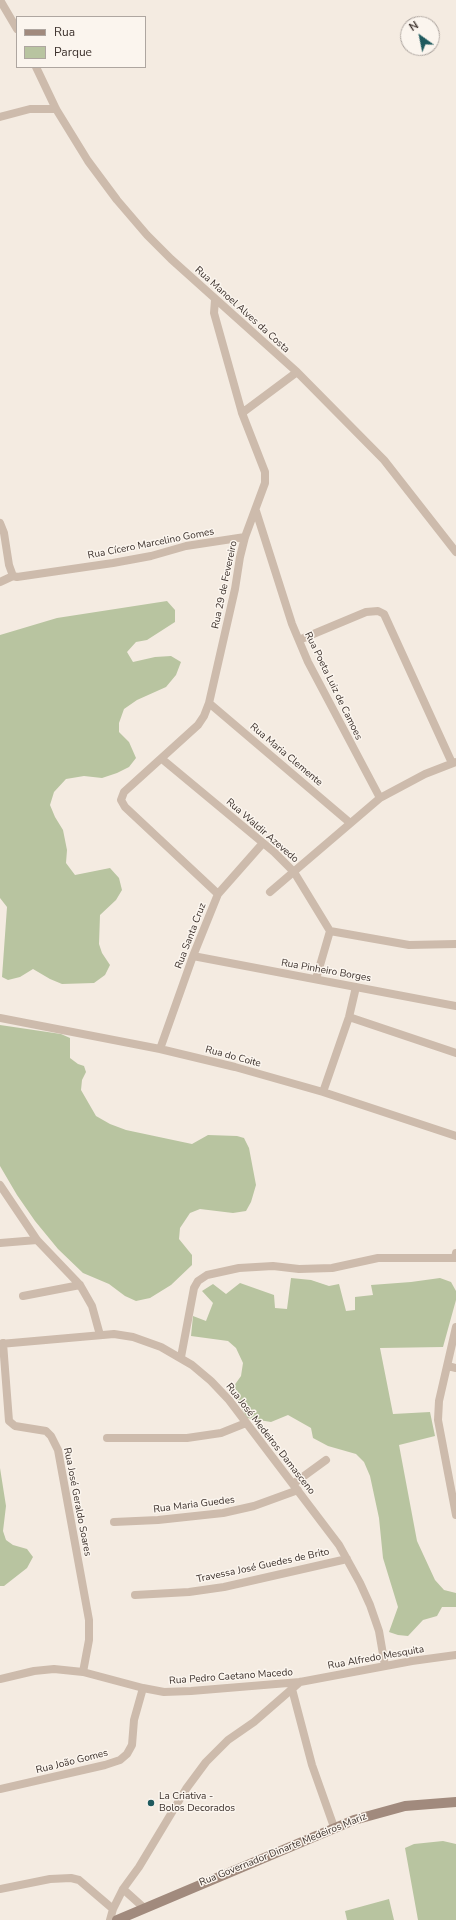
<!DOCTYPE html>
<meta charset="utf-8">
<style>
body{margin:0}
#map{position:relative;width:456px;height:1920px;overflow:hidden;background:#f4ebe1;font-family:"Nunito Sans",sans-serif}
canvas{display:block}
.legend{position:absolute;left:16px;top:16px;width:130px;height:52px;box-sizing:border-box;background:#fbf5ee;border:1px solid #aea6a0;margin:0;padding:5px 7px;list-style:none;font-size:12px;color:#3b302b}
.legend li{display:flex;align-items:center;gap:8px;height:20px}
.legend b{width:20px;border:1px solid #aea6a0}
.north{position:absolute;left:400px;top:16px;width:40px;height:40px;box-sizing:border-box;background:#fbf5ee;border:1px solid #aea6a0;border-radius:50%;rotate:327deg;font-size:11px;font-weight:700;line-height:16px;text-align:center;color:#3b302b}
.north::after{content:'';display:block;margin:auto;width:14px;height:18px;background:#1f5a5e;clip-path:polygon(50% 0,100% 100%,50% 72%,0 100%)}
</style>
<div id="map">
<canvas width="456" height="1920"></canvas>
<ul class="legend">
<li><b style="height:5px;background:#a18a7d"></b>Rua</li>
<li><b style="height:11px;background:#b8c4a0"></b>Parque</li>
</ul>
<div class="north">N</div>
</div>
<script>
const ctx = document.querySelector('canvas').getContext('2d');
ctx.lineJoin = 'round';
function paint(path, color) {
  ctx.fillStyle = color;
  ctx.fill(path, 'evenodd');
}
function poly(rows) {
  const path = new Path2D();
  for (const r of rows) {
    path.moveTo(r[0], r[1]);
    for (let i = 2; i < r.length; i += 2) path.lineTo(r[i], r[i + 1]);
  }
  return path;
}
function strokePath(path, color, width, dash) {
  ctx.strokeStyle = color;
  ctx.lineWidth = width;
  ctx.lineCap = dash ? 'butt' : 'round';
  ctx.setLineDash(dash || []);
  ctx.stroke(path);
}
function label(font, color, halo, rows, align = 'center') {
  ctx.font = font + ' "Nunito Sans",sans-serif';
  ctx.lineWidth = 3;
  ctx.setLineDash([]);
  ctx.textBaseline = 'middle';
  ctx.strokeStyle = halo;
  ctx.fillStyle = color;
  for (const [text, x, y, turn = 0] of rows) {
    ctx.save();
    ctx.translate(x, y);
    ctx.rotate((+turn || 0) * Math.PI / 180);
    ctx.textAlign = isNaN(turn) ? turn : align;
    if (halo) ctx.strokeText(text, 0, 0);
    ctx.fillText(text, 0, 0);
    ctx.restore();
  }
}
const green = poly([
 [167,601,175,610,175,622,147,640,136,642,127,652,133,662,155,657,171,656,181,662,176,675,166,687,137,700,124,709,119,723,119,732,129,742,136,758,129,767,117,773,102,778,84,776,66,779,54,792,50,805,55,817,63,830,67,850,66,863,75,875,110,868,119,878,122,890,116,900,100,915,99,944,102,953,110,965,105,975,94,983,62,984,50,979,33,969,20,977,8,980,2,977,7,907,0,898,0,635,57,618],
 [0,1025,61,1034,70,1038,70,1058,78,1064,84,1066,86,1072,82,1080,81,1090,96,1116,110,1124,126,1130,192,1144,208,1135,237,1136,244,1138,249,1148,256,1185,251,1202,246,1211,233,1213,200,1209,190,1213,180,1228,179,1239,192,1255,192,1265,171,1285,150,1298,136,1301,125,1296,109,1284,83,1273,58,1249,35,1221,17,1195,0,1166],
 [291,1278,311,1280,329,1286,339,1284,346,1311,355,1310,355,1297,373,1295,371,1285,411,1282,440,1278,451,1282,456,1291,456,1300,443,1347,380,1348,393,1414,430,1412,435,1436,399,1445,417,1541,435,1580,444,1590,456,1593,456,1607,442,1607,437,1616,423,1620,408,1636,398,1635,389,1632,398,1607,383,1558,379,1518,370,1476,364,1462,356,1454,328,1446,313,1438,311,1428,288,1415,271,1422,247,1418,231,1390,241,1376,243,1363,236,1348,228,1341,191,1336,193,1316,206,1321,213,1303,202,1291,213,1284,226,1294,240,1283,274,1295,275,1308,287,1309],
 [0,1468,6,1506,3,1531,6,1540,13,1545,27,1549,33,1557,27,1568,4,1586,0,1586],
 [443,1841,456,1844,456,1920,418,1920,405,1848,414,1844],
 [389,1899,394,1920,347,1920,345,1911]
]);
const minor = poly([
 [0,0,17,29],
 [36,67,56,109,88,161,117,200,147,235,171,259,297,372,384,460,456,552],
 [0,117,30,109,56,109],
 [215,300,214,313,242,413,265,472,265,483,245,537,240,557,235,589,209,703,204,716,198,725,124,792,121,800,125,807,218,894],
 [242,413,297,372],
 [256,511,292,624,308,662,380,798],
 [0,523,4,533,9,565,13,576],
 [13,576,17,577,113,563,151,556,186,546,245,537],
 [0,582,13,576],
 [299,640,366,612,378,611,384,614,452,763],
 [209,703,349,822],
 [162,759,274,852,294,872,330,931,316,979],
 [270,892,380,798,425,774,456,762],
 [330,931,409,945,456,944],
 [193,956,456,1006],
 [349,1017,456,1053],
 [0,1018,160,1049,235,1067,323,1092,456,1136],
 [160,1049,193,956,218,894,263,843],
 [323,1092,349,1017,356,987],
 [0,1185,37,1240,80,1285,92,1306,100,1335],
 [0,1243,37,1240],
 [23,1296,80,1285],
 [456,1327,439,1401,438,1420,456,1515],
 [3,1343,9,1421,15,1426,46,1431,51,1436,58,1450,89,1620,89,1640,83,1672],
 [0,1344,114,1334,133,1337,161,1347,192,1365,211,1381,229,1400,339,1545,360,1583,370,1605,379,1631,385,1666],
 [181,1357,194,1288,198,1281,207,1275,239,1268,273,1266,299,1269,332,1268,378,1258,455,1258,456,1253],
 [448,1366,456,1368],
 [107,1438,187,1438,221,1433,246,1423],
 [293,1484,326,1460],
 [114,1522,158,1520,223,1513,254,1506,298,1490],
 [135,1595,189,1592,224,1587,347,1559],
 [0,1679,34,1671,54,1669,83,1672,143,1688,164,1692,191,1691,300,1682,412,1661,456,1655],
 [292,1689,312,1765,334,1827],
 [0,1789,105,1765,120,1760,127,1754,132,1745,134,1720,143,1688],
 [0,1889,50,1879,71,1878,79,1880,113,1909],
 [123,1889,143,1907],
 [110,1920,113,1909,123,1889,139,1867,186,1789,206,1762,228,1740,254,1722,300,1682]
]);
const secondary = poly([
 [117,1920,354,1820,405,1806,456,1802]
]);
const markers = [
 [151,1803,4,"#1f5a5e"]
];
const streetNames = [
 ["Rua Manoel Alves da Costa",242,310,42],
 ["Rua Cícero Marcelino Gomes",151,544,-11],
 ["Rua 29 de Fevereiro",225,585,-78],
 ["Rua Poeta Luiz de Camoes",333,686,64],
 ["Rua Maria Clemente",286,755,40],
 ["Rua Waldir Azevedo",262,831,41],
 ["Rua Santa Cruz",191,936,-69],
 ["Rua Pinheiro Borges",326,971,10],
 ["Rua do Coite",233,1057,15],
 ["Rua José Medeiros Damasceno",270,1439,52],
 ["Rua José Geraldo Soares",77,1502,79],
 ["Rua Maria Guedes",194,1505,-7],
 ["Travessa José Guedes de Brito",263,1566,-12],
 ["Rua Alfredo Mesquita",376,1658,-10],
 ["Rua Pedro Caetano Macedo",231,1677,-4],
 ["Rua João Gomes",72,1762,-14],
 ["Rua Governador Dinarte Medeiros Mariz",283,1850,-22]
];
const poiNames = [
 ["La Criativa -",159,1797],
 ["Bolos Decorados",159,1809]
];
paint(green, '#b8c4a0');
strokePath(minor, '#cdbbac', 8);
strokePath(secondary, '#a18a7d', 10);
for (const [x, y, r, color] of markers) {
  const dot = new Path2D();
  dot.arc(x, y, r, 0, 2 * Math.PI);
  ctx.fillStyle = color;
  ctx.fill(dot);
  strokePath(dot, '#fbf5ee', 1.5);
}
label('10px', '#3b302b', '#fbf5ee', streetNames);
label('10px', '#3b302b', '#fbf5ee', poiNames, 'left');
</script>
